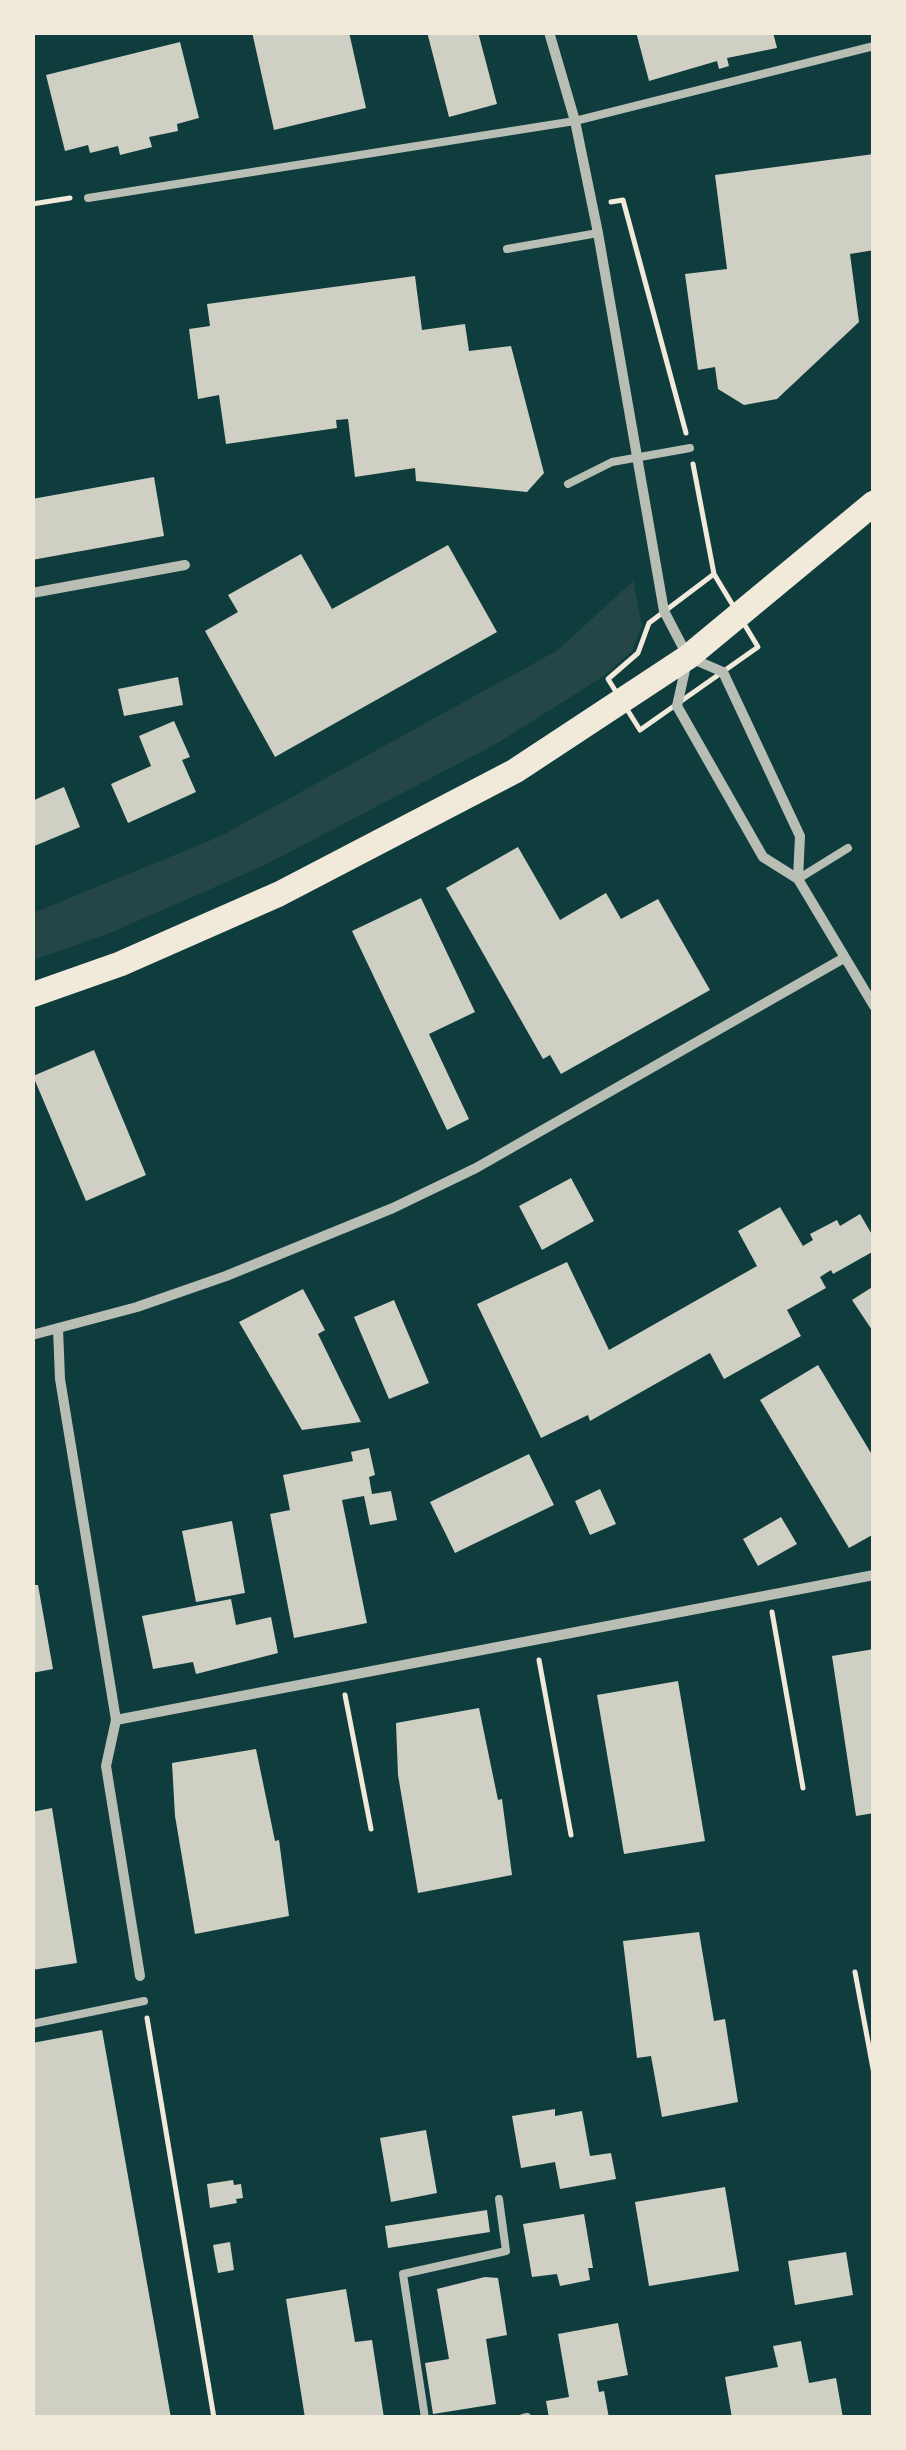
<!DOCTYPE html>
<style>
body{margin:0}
#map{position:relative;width:906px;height:2450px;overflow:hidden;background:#0f3d3e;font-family:Lora,serif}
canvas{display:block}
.frame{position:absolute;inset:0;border:35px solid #f1e9da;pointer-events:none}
</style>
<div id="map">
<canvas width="906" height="2450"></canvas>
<div class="frame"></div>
</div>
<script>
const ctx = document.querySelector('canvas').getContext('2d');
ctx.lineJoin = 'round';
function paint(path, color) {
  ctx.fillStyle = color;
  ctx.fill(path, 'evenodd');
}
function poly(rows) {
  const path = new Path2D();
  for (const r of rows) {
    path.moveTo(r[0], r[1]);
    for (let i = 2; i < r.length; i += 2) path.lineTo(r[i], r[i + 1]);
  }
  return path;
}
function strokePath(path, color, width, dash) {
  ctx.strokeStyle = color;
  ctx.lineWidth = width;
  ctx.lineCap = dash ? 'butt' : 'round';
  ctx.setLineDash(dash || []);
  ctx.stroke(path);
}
const green = poly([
 [633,581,642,625,632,651,604,676,496,744,265,865,110,933,33,960,33,913,221,836,558,650]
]);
const building = poly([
 [252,32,349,32,366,108,274,130],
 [427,32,478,32,497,104,449,117],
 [636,32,773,32,777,48,727,58,729,66,719,69,717,61,649,81],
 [180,42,199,118,177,124,178,131,149,137,152,147,120,155,118,146,90,153,88,145,65,151,46,75],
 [874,154,874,250,850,254,859,322,777,399,744,405,718,389,715,367,698,370,685,274,727,269,715,175],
 [415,276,422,330,465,324,469,351,511,346,544,473,527,492,416,481,415,468,355,477,348,419,336,420,337,428,226,444,219,395,198,399,189,329,210,326,207,304],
 [154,477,164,536,32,560,32,499],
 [448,545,497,632,275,757,205,631,238,612,228,595,301,554,332,609],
 [178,677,183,705,124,716,118,689],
 [174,721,190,757,182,760,196,792,128,823,111,784,151,766,139,736],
 [64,787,80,827,32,847,32,801],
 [518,847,560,920,606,893,621,919,658,899,710,990,561,1074,550,1055,543,1059,446,888],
 [421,898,475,1012,429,1034,469,1119,447,1130,352,931],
 [94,1050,146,1175,86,1201,33,1076],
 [571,1178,594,1221,542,1250,519,1206],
 [780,1207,803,1246,813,1240,810,1234,837,1220,840,1226,860,1214,874,1238,874,1251,833,1274,831,1270,820,1277,826,1288,787,1310,801,1336,724,1379,710,1353,590,1421,588,1415,541,1438,477,1304,567,1262,609,1350,757,1266,738,1231],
 [874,1286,874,1333,852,1300],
 [303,1289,325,1330,318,1334,361,1422,302,1430,239,1322],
 [394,1300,429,1383,389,1399,354,1317],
 [818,1365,874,1458,874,1534,849,1548,760,1400],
 [369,1448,375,1475,369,1477,372,1494,391,1491,397,1520,370,1525,364,1496,342,1500,367,1623,294,1638,270,1514,290,1510,283,1475,353,1461,351,1452],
 [529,1454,554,1505,455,1553,430,1502],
 [600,1489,616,1524,590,1535,575,1501],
 [781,1517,797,1544,758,1566,743,1539],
 [232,1521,245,1593,196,1602,182,1531],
 [32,1585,38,1585,53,1669,32,1673],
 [231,1599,236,1625,271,1617,278,1653,196,1674,193,1662,153,1669,142,1616],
 [874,1649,874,1813,856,1816,832,1656],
 [678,1681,705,1841,624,1854,597,1695],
 [479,1708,498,1800,502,1799,512,1875,418,1893,398,1775,396,1723],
 [256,1749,275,1841,279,1840,289,1916,195,1934,175,1816,172,1763],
 [52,1808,77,1963,32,1970,32,1812],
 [699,1932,714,2021,725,2019,738,2102,662,2117,651,2056,637,2058,623,1941],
 [102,2030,171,2418,32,2418,32,2043],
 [555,2109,555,2116,582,2111,590,2156,611,2153,616,2179,560,2189,555,2162,521,2168,512,2116],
 [426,2130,437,2193,391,2202,380,2138],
 [233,2180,234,2185,241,2184,243,2198,236,2199,237,2203,210,2208,207,2184],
 [725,2187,739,2271,649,2286,635,2202],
 [487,2210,490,2232,388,2248,385,2226],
 [584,2214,593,2268,588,2268,590,2280,560,2286,557,2274,532,2277,523,2224],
 [230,2242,234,2270,218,2273,213,2245],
 [846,2252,853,2295,795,2305,788,2261],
 [485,2277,498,2278,507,2335,486,2339,496,2404,433,2414,425,2363,449,2359,437,2289],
 [346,2289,355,2342,372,2340,384,2418,305,2418,286,2299],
 [618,2323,628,2375,597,2381,599,2392,604,2391,609,2418,549,2418,546,2401,569,2397,558,2334],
 [801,2341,809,2383,836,2378,843,2418,732,2418,725,2377,778,2367,773,2346]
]);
const path = poly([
 [611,202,623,200,686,433],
 [32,204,70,198],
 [693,464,714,574],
 [714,574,758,647,640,730,608,679,638,653,649,623,714,574],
 [772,1612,803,1788],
 [539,1660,571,1835],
 [345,1695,371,1829],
 [855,1972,874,2074],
 [147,2018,214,2418]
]);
const service = poly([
 [88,198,575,121,874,46],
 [507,249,598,233],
 [568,484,612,462,690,448],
 [798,879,848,848],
 [32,2024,144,2001],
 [425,2418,403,2274,506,2251,499,2199],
 [523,2418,527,2417]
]);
const minor = poly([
 [549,32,575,121,598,233,664,611,688,657,723,672,800,836,798,879],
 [32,593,185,565],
 [687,661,677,706,763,857,798,879,874,1006],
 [58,1328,60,1379,116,1720,106,1766,140,1976],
 [32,1335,137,1307,226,1276,393,1208,476,1168,844,958],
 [116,1720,874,1575]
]);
const primary = poly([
 [32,995,120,964,279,894,515,771,688,657,874,503]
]);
paint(green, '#244646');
paint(building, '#cfcfc3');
strokePath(path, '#f1e9da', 5);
strokePath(service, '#b8beb3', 8);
strokePath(minor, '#b8beb3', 10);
strokePath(primary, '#f1e9da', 25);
</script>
